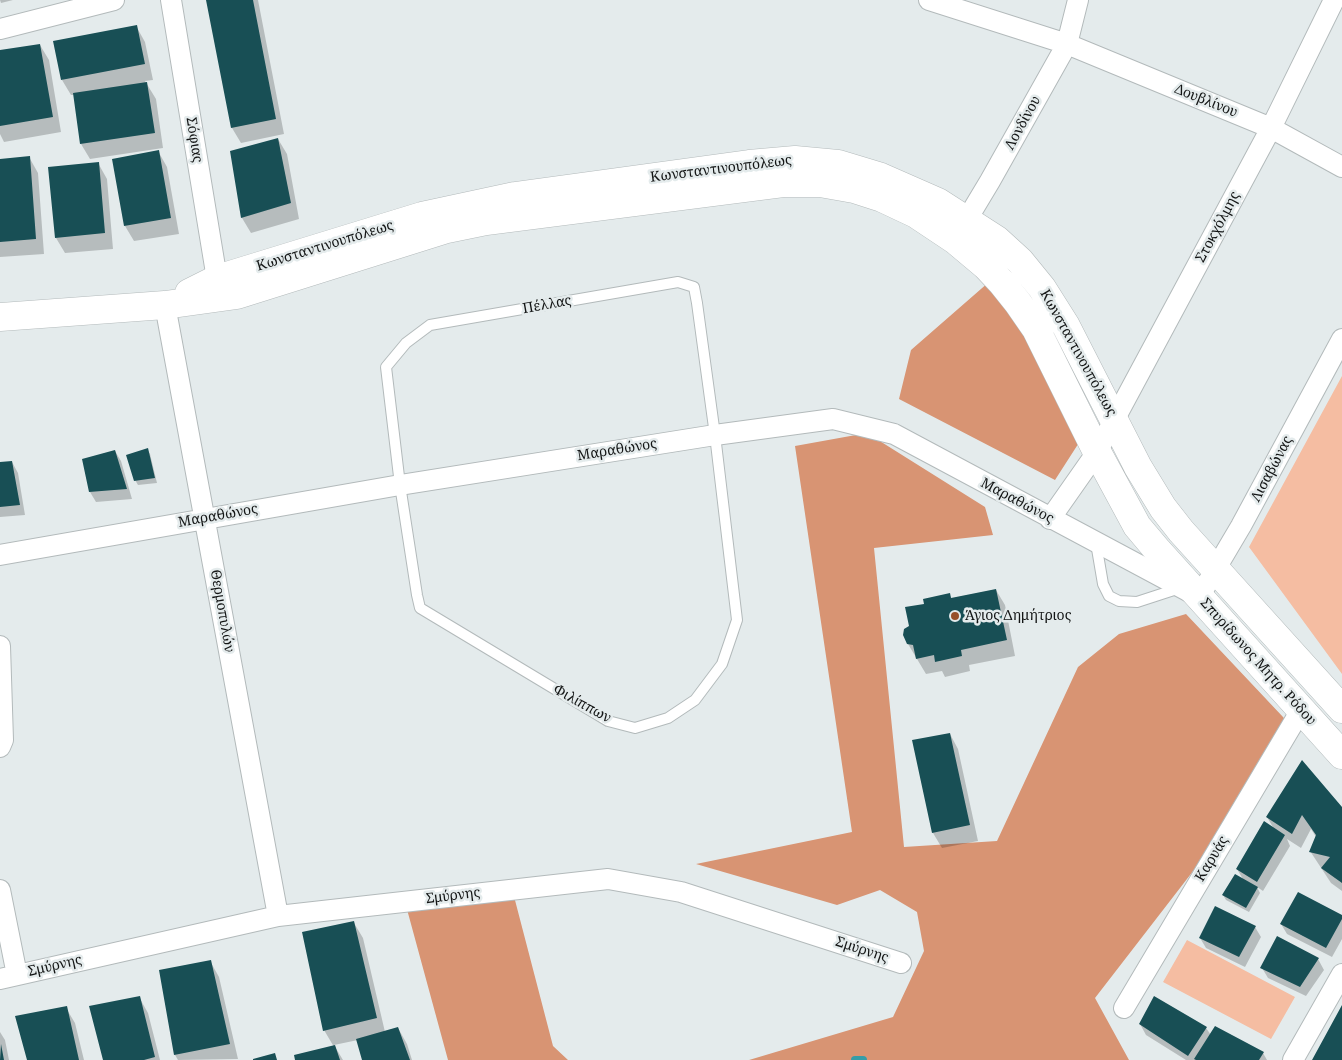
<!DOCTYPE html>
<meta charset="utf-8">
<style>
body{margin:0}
canvas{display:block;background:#e4ebec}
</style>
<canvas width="1342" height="1060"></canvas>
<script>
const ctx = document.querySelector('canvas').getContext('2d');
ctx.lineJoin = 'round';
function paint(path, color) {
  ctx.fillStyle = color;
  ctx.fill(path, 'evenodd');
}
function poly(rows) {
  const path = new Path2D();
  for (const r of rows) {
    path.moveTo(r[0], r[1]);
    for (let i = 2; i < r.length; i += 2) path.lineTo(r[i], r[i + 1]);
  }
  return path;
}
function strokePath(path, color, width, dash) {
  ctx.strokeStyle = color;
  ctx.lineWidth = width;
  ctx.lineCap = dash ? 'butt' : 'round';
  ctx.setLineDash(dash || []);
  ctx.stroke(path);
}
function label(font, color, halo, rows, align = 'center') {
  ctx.font = font + ' "Noto Serif",serif';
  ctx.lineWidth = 5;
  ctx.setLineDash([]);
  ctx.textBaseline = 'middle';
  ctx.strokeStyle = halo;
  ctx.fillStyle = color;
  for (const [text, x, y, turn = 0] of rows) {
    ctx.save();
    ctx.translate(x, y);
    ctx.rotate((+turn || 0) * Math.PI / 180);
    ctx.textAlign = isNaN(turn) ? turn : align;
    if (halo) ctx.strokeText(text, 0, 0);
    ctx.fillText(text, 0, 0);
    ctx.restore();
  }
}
const green = poly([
 [1342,376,1342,674,1249,547],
 [1187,940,1295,997,1271,1039,1163,982]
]);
const forest = poly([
 [989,282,1060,382,1082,438,1055,480,899,399,911,350],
 [867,433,985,507,993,535,874,548,904,847,997,841,1078,667,1119,634,1186,614,1299,734,1095,998,1129,1060,749,1060,893,1017,924,951,917,912,880,890,837,905,696,864,852,832,795,446],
 [510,881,553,1046,568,1060,448,1060,405,902]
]);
const shadow = poly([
 [0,0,13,0,1,3],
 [207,0,258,0,284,134,241,143,232,128],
 [136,26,145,42,153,80,145,81,156,99,163,148,90,159,81,144,74,95,71,95,62,80],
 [40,45,49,60,61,132,4,142,0,134,0,52],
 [278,139,287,154,299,219,251,233,242,218,232,152],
 [158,151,167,167,179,234,134,241,125,226],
 [29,157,38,173,44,254,0,257,0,160],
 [98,163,107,179,113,249,65,253,56,238],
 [147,449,150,454,157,483,138,485,135,480],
 [115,451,121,461,132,499,96,502,90,492,83,460],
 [12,462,18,473,25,515,0,517,0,464],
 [996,590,1005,605,1015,656,969,665,970,671,945,677,942,671,926,674,908,644,911,626,925,605,949,594,952,599],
 [950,734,958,749,978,841,942,848,933,833],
 [1342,809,1342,891,1331,883,1310,851,1316,837,1311,829,1301,848,1287,839,1290,846,1263,891,1257,887,1260,893,1249,912,1226,900,1223,895,1244,881,1237,869,1274,829,1267,817],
 [1342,917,1342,939,1332,957,1287,934,1281,924],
 [354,923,363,938,385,1032,398,1028,407,1044,412,1060,363,1060,358,1040,334,1045,343,1060,297,1060,334,1047,324,1030],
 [1255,927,1261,937,1245,967,1206,948,1200,938],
 [1277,938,1318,959,1324,970,1306,996,1268,978,1262,968],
 [210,961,219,977,238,1059,178,1060,175,1055,160,971],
 [139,997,148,1013,160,1060,104,1060],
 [66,1008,75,1023,84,1060,29,1060],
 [1140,1024,1206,1028,1211,1035,1263,1053,1267,1060,1186,1060,1146,1035],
 [0,1032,5,1040,9,1060,0,1060]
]);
const stream = poly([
 [855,1060,863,1060]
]);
const building = poly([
 [206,0,253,0,276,119,231,128],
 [137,25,145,64,61,80,53,41],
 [40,44,53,117,0,126,0,50],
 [147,82,155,133,80,144,73,93],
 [278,138,291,203,241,218,230,151],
 [159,150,171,218,124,226,112,159],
 [30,156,36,239,0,242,0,159],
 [99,162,105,233,55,238,48,167],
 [148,448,155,478,134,481,126,455],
 [115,450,127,489,89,492,82,459],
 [12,461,20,505,0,507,0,462],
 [996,589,1007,640,961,650,962,656,935,662,934,655,916,659,913,645,907,644,903,635,904,629,909,626,905,607,924,604,923,599,950,593,951,598],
 [950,733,970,825,932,833,912,740],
 [1302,760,1342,807,1342,883,1321,868,1330,857,1309,852,1316,835,1302,815,1292,834,1266,817],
 [1264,821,1285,835,1257,882,1236,869],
 [1235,874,1258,887,1246,908,1222,895],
 [1298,892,1342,915,1342,919,1326,948,1280,924],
 [1215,906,1256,926,1239,957,1199,938],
 [354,921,377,1018,323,1031,302,932],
 [1277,936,1319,958,1300,987,1260,968],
 [211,960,230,1044,174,1055,159,970],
 [140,996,155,1057,144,1060,103,1060,89,1006],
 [1154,996,1207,1027,1188,1056,1139,1024],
 [1342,1005,1342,1060,1312,1060],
 [67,1006,79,1060,27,1060,15,1016],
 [1215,1026,1264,1052,1259,1060,1196,1060,1194,1059],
 [398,1027,410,1060,362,1060,356,1039],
 [1,1044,4,1060,0,1060],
 [335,1045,340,1060,295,1060,294,1055],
 [275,1053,277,1060,253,1060,253,1059]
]);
const service = poly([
 [678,282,694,287,697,303,715,435,737,620,722,664,695,700,668,718,635,728,608,721,420,608,417,595,400,485,386,367,406,343,430,325,678,282],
 [1096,543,1103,584,1109,596,1119,601,1137,602,1180,588]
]);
const minor = poly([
 [171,0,217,279],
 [929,0,1067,44,1271,128,1342,167],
 [0,29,114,0],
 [960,231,990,181,1067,44,1078,0],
 [165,305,278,916],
 [1050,519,1097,452,1271,128,1334,0],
 [0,555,400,485,715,435,833,419,894,434,1199,597,1241,526,1342,339],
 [0,646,3,740,0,747],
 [0,890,17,975],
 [0,979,278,916,608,879,681,892,901,963],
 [1124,1008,1301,710],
 [1293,1060,1342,974]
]);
const secondary = poly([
 [189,293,217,279,422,216,515,196,749,164,795,160,838,164,881,177,938,202,997,240,1020,261,1042,288,1066,326,1138,467,1163,508,1181,531,1342,709],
 [0,317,165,305,237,295,447,229,486,221,783,183,820,183,854,189,882,198,916,214,955,240,986,266,1002,283,1018,303,1036,329,1097,452,1137,526,1158,551,1342,755]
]);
const markers = [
 [955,616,5,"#97502a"]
];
const streetNames = [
 ["Δουβλίνου",1206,101,22],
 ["Λονδίνου",1023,123,-61],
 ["Σόφιας",194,140,81],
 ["Κωνσταντινουπόλεως",721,169,-7],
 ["Στοκχόλμης",1218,227,-62],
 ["Κωνσταντινουπόλεως",325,246,-17],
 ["Πέλλας",547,305,-10],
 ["Κωνσταντινουπόλεως",1078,353,61],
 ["Μαραθώνος",617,450,-9],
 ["Λισαβώνας",1272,469,-62],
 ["Μαραθώνος",1017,501,28],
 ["Μαραθώνος",218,516,-10],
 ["Θερμοπυλών",222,611,80],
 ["Σπυρίδωνος Μητρ. Ρόδου",1258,662,48],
 ["Φιλίππων",582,704,29],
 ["Καρυάς",1212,859,-59],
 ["Σμύρνης",453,896,-7],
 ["Σμύρνης",862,950,18],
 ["Σμύρνης",55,966,-13]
];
const poiNames = [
 ["Άγιος Δημήτριος",965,616]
];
paint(green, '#f5bda2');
paint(forest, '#d89473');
paint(shadow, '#0003');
strokePath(stream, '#349da8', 8);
paint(building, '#184f55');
strokePath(service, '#b3babb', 12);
strokePath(minor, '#b3babb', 22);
strokePath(secondary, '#b3babb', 29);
strokePath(service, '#fff', 10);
strokePath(minor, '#fff', 20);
strokePath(secondary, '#fff', 28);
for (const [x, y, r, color] of markers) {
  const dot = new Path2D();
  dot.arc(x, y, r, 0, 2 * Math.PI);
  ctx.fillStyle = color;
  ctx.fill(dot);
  strokePath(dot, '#e4ebec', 2);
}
label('14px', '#131515', '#e4ebec', streetNames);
label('14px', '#131515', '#e4ebec', poiNames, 'left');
</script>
